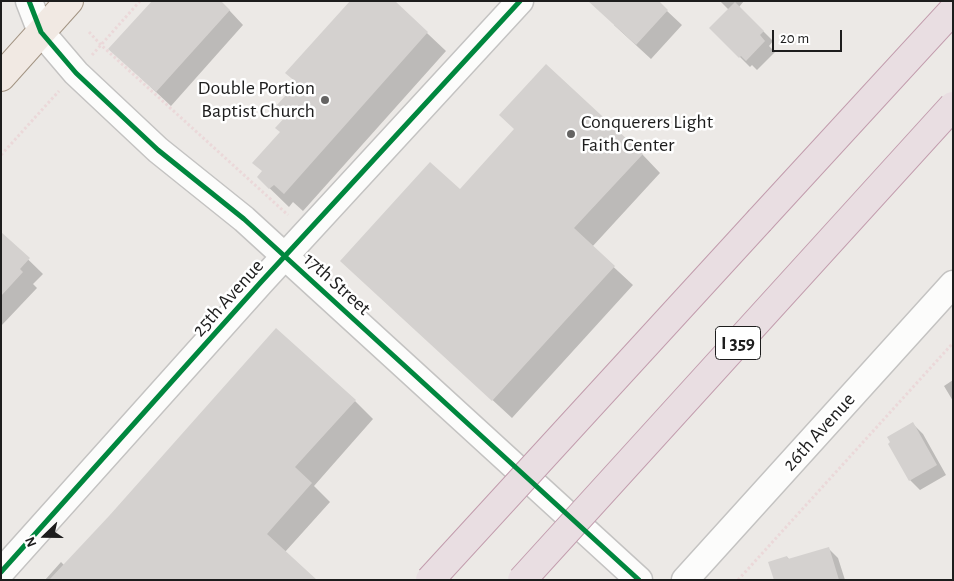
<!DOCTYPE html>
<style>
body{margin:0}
#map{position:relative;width:954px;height:581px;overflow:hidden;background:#ece9e6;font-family:"Alegreya Sans",sans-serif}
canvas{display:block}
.frame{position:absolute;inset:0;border:2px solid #1d1d1d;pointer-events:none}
.north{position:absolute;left:20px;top:511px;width:50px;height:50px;-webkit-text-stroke:4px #fff;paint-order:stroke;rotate:248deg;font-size:14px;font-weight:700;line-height:20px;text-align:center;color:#1d1d1d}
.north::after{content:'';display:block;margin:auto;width:18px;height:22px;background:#1d1d1d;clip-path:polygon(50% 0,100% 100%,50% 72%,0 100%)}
.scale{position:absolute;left:772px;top:30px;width:70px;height:22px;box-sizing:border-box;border:2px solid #1d1d1d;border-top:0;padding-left:6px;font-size:15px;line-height:18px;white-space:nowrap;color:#1d1d1d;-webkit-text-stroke:4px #fff;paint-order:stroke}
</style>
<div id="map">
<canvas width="954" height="581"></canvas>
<div class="frame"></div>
<div class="north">N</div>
<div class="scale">20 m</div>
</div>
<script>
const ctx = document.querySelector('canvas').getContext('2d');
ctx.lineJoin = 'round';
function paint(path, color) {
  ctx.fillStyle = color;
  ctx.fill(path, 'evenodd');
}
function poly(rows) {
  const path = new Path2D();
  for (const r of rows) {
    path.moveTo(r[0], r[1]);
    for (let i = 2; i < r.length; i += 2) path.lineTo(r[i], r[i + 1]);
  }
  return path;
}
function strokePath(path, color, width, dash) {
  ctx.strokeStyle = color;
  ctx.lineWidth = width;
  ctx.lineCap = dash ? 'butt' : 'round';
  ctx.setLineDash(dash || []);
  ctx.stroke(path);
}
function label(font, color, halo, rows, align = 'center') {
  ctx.font = font + ' "Alegreya Sans",sans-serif';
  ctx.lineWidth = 5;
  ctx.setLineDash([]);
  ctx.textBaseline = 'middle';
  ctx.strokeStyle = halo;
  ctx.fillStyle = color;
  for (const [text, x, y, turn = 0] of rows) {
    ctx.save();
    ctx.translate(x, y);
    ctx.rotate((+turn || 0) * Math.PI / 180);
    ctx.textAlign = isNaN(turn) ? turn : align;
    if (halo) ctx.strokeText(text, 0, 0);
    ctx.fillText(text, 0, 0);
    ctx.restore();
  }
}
const shadow = poly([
 [393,1,446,51,303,211,293,202,289,207,258,177,263,172,282,133,298,84,287,73],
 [720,1,744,1,739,7,773,41,769,46,775,52,757,70,752,65,750,67,711,28,729,10],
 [229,10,243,25,171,106,110,49],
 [667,11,682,25,651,59,614,25],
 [642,154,660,173,592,247,633,285,512,418,342,261,460,191],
 [1,233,43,274,33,284,37,288,1,326],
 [953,380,953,401,944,386],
 [355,401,373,419,314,486,330,502,285,552,315,580,45,580,61,562,64,565],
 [913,424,923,434,946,475,920,490,910,480],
 [828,548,838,558,845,580,774,580,787,557,790,560]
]);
const building = poly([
 [152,1,221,1,230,10,156,92,108,49],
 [350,1,395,1,428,32,284,194,274,185,269,189,257,177,262,171,252,163,280,132,275,128,287,115,276,106,297,83,285,73],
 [588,1,659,1,668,10,636,45],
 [735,2,764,31,760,35,765,41,746,61,741,56,739,58,709,28],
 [546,64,643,154,574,228,615,266,492,401,340,261,430,162,460,189,514,129,499,115],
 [1,232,30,258,20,269,23,272,1,296],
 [276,328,356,400,295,467,312,483,267,534,317,580,49,580,109,516],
 [913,422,937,465,909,481,888,444,890,442,887,437],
 [829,547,839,580,774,580,768,562,787,556,788,559]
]);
const path = poly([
 [89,32,101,45,288,215],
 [92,55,140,1],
 [1,155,59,91],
 [738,580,953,343]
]);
const minor = poly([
 [29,1,41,32,76,73,158,150,244,219,639,580],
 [1,572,261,282,520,1],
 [685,580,953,284]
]);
const major = poly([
 [1,77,69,1]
]);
const highway = poly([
 [760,220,953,10]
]);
const highwayBridge = poly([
 [430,580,760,220],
 [522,580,953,106]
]);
const cycleway = poly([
 [29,1,41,32,76,73,158,150,244,219,639,580],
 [1,572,261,282,520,1]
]);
const markers = [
 [325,100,5,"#656463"],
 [571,134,5,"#656463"]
];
const shields = [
 [738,343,45]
];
const shieldNames = [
 ["I 359",738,343]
];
const poiNames = [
 ["Double Portion",315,88],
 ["Baptist Church",315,111],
 ["Conquerers Light",581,122,"left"],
 ["Faith Center",581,145,"left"]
];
const streetNames = [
 ["17th Street",337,284,42],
 ["25th Avenue",228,298,-48],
 ["26th Avenue",819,432,-48]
];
paint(shadow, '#0003');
paint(building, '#d4d1cf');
strokePath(minor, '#c4c3c2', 29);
strokePath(major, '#a29382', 30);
strokePath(highway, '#c29cad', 30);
strokePath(path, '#ebd8d9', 3, [2.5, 2.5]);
strokePath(minor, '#fcfcfb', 26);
strokePath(major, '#f1e9e3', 28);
strokePath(highway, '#e9dee2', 28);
strokePath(highwayBridge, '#c29cad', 30, []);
strokePath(highwayBridge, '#e9dee2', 28);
strokePath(cycleway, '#00873e', 5);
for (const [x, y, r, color] of markers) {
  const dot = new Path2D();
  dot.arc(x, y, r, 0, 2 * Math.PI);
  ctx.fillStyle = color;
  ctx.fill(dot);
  strokePath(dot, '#fff', 2);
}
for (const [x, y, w] of shields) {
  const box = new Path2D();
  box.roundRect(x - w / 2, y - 16.5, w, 33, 4);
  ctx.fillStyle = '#fff';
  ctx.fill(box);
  strokePath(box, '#1d1d1d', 1);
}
label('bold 19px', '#1d1d1d', null, shieldNames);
label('20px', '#1d1d1d', '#fff', poiNames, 'right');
label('20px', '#1d1d1d', '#fff', streetNames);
</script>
